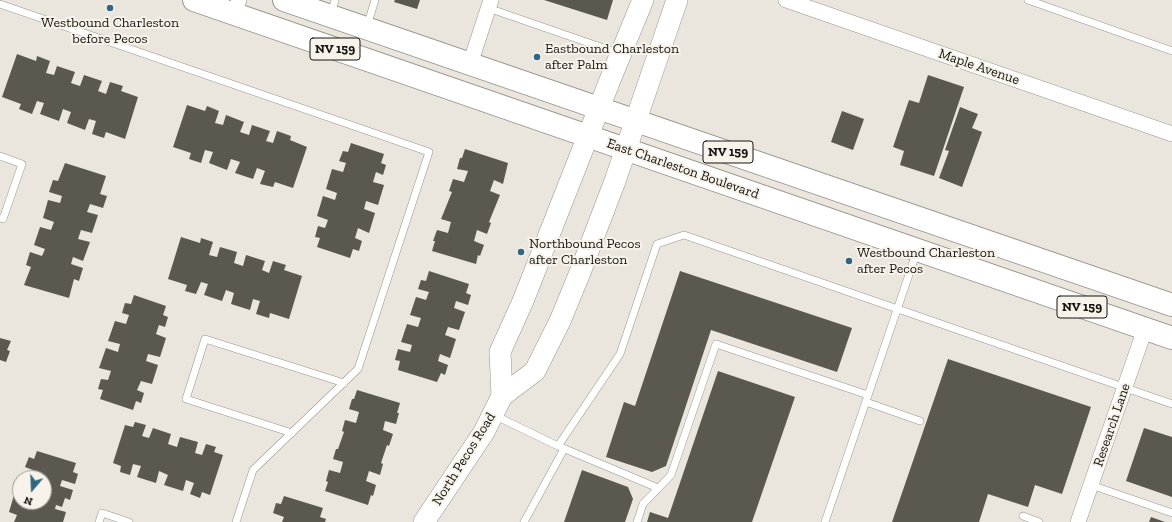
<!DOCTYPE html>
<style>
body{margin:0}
#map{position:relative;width:1172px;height:522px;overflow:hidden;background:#eae6dd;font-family:"Zilla Slab",serif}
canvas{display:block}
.north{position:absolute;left:12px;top:470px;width:40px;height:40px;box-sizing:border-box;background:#f8f3ea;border:1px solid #9e9a94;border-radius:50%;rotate:199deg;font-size:11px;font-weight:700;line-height:16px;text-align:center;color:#161512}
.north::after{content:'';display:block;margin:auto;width:14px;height:18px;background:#316581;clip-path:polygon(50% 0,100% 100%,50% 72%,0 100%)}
</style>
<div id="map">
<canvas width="1172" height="522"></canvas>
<div class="north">N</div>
</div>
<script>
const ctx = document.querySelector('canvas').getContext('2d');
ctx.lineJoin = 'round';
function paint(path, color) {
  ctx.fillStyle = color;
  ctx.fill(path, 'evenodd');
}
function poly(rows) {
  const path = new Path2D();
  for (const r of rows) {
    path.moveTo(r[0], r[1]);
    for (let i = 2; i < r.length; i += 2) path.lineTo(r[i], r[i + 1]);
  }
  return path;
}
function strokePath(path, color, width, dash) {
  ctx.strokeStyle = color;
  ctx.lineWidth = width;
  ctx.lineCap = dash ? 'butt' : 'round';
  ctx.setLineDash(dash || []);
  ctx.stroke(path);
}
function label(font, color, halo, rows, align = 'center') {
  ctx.font = font + ' "Zilla Slab",serif';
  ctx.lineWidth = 4;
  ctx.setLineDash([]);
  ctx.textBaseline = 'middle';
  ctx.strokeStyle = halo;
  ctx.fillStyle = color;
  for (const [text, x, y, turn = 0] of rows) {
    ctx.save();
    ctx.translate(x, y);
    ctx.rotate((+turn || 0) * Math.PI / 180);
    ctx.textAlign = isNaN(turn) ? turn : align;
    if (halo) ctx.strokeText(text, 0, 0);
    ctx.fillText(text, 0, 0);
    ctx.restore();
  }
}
const building = poly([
 [395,0,420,0,417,9,394,2],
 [544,0,613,0,607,20],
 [17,54,36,61,37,56,50,61,46,73,54,75,57,66,75,72,71,83,80,86,84,75,102,81,98,91,106,94,110,82,123,86,121,91,138,97,125,139,106,132,104,138,92,134,96,121,89,119,85,130,67,123,71,112,63,109,59,121,40,114,44,103,37,101,32,114,19,109,21,104,2,97],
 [928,75,964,87,934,176,900,165,904,151,893,147,909,100,919,103],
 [187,105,205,111,207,106,219,111,215,123,223,125,226,115,244,122,240,132,249,135,252,125,270,131,266,141,273,143,277,131,291,136,290,140,307,147,293,188,275,182,273,187,260,184,265,171,257,168,253,179,235,173,240,162,231,159,227,170,209,163,213,152,205,150,201,163,189,159,191,153,173,147],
 [960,107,978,114,972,128,982,132,962,187,939,178,949,151,945,150],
 [842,111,864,119,853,150,831,142],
 [351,143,384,154,381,163,386,165,383,175,376,172,373,182,384,185,378,205,366,201,364,209,375,213,369,233,358,228,355,238,362,241,359,251,353,249,350,258,317,247,320,238,315,237,318,226,325,228,328,220,317,216,323,196,335,200,337,193,326,189,332,169,343,172,346,163,339,161,343,151,348,152],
 [465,149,508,163,503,184,494,180,490,191,500,195,489,222,491,223,487,234,477,230,474,241,484,245,480,256,478,255,476,264,432,251,435,241,433,241,437,230,448,233,451,222,441,219,452,192,449,191,453,179,464,182,468,171,457,169,460,158,462,158],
 [65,163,106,176,100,194,107,196,103,208,90,204,87,212,98,215,92,233,81,230,78,239,90,242,83,261,73,257,71,264,83,268,79,281,74,279,69,298,24,285,31,267,26,265,30,252,42,256,45,249,34,245,40,227,51,230,54,222,43,218,48,200,60,203,62,196,49,192,53,180,58,181],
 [181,237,200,243,201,238,213,242,209,255,217,257,220,247,237,252,234,263,243,266,246,255,265,261,262,270,269,273,273,261,286,265,284,270,302,276,289,319,270,313,269,318,256,314,260,301,253,299,250,310,231,304,234,293,226,290,222,301,204,295,208,284,201,282,196,294,185,291,187,285,168,279],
 [429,271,469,284,466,293,471,295,468,305,456,301,454,308,465,312,459,330,448,327,445,335,456,339,450,358,440,354,438,361,448,365,445,375,441,373,437,382,398,370,400,361,395,360,398,349,410,352,412,345,401,342,407,324,418,327,421,318,410,315,416,297,426,300,429,292,418,289,421,280,426,281],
 [680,271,852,328,837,372,711,330,666,466,652,472,606,457,624,402,635,406],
 [134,295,166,306,163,315,168,317,165,327,159,325,156,334,166,338,160,357,148,354,146,361,158,365,152,384,141,381,137,390,144,393,141,403,136,401,133,410,100,399,103,390,98,389,101,379,108,380,111,371,99,368,106,348,118,352,120,344,108,341,115,321,126,324,129,315,122,313,125,303,131,304],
 [0,338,11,341,7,350,10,351,6,362,0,360],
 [948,359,1091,407,1062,494,1035,485,1028,507,988,494,979,522,892,522],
 [718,371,795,397,752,522,647,522,650,512,668,518],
 [357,390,400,403,397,413,399,413,396,424,385,421,383,430,393,434,389,446,387,445,381,463,383,464,380,475,369,471,366,481,376,485,373,496,371,495,368,505,325,491,328,482,326,481,329,470,340,473,343,462,333,459,336,449,338,449,344,432,342,431,345,420,356,423,359,412,349,409,352,399,354,399],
 [135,422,146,425,142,436,149,438,153,428,171,434,168,444,177,447,180,437,198,442,195,453,202,455,206,444,216,447,214,452,223,455,210,495,202,492,200,498,190,494,194,483,186,480,183,491,164,485,168,475,159,471,156,483,137,477,141,466,133,464,130,475,120,472,121,466,113,463,125,425,133,427],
 [1144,428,1172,437,1172,497,1126,481],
 [37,451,76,463,73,472,78,474,75,484,62,480,60,486,73,490,70,500,65,498,62,507,56,505,55,509,66,512,63,522,14,522,17,515,9,512,14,495,20,496,20,502,44,502,44,478,21,478,23,473,36,477,38,472,25,467,29,457,34,459],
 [582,470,628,487,633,499,625,522,564,522],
 [284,496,323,508,320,517,326,519,325,522,282,522,284,517,273,513,276,503,281,504],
 [1151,517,1165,522,1149,522]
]);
const lane = poly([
 [1028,0,1172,51],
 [0,4,429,152,358,369,253,470,236,522],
 [488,8,618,53],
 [331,14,335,0],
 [367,26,375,0],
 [0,156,22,164,3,219,0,218],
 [866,402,920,421],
 [494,415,558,446,620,354,657,244,684,235,1172,404],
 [292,433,186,399,205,339,344,383],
 [558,446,658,488],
 [1091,485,1172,513],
 [1023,516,1039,522],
 [99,522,102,513,129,522],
 [524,522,564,449],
 [637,522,643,504,671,475,716,344,868,395],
 [825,522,917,251]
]);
const street = poly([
 [786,0,1172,134],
 [234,14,239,0],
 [470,64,491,0],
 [1078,522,1145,329]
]);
const secondary = poly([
 [502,396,500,352,523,301,612,75,643,0],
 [424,522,484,432,502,396,535,371,560,321,579,275,615,181,677,0]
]);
const primary = poly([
 [194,0,1172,338],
 [284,0,1172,305]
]);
const markers = [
 [110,8,4,"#316581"],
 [537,57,4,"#316581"],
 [521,252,4,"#316581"],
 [849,261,4,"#316581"]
];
const shields = [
 [335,49,50],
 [728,152,50],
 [1082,307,50]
];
const shieldNames = [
 ["NV 159",335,49],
 ["NV 159",728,152],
 ["NV 159",1082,307]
];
const poiNames = [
 ["Westbound Charleston",110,23,"center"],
 ["before Pecos",110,39,"center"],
 ["Eastbound Charleston",545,49],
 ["after Palm",545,65],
 ["Northbound Pecos",529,244],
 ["after Charleston",529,260],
 ["Westbound Charleston",857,253],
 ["after Pecos",857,269]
];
const streetNames = [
 ["Maple Avenue",979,67,19],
 ["East Charleston Boulevard",683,169,19],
 ["Research Lane",1112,425,-71],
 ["North Pecos Road",464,459,-58]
];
paint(building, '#5b5850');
strokePath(lane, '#99958d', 8);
strokePath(street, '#99958d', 16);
strokePath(secondary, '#99958d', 22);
strokePath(primary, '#99958d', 24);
strokePath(lane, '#fff', 7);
strokePath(street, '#fff', 15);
strokePath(secondary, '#fff', 21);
strokePath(primary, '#fff', 22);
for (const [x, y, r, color] of markers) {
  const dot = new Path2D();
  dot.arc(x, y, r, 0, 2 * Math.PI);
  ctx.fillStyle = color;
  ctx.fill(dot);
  strokePath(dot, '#f8f3ea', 1.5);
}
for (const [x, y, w] of shields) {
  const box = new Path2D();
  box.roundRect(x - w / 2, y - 11, w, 22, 3);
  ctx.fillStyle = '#f8f3ea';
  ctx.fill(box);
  strokePath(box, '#161512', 1);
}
label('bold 13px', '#161512', null, shieldNames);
label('14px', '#161512', '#f8f3ea', poiNames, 'left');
label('14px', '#161512', '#f8f3ea', streetNames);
</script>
